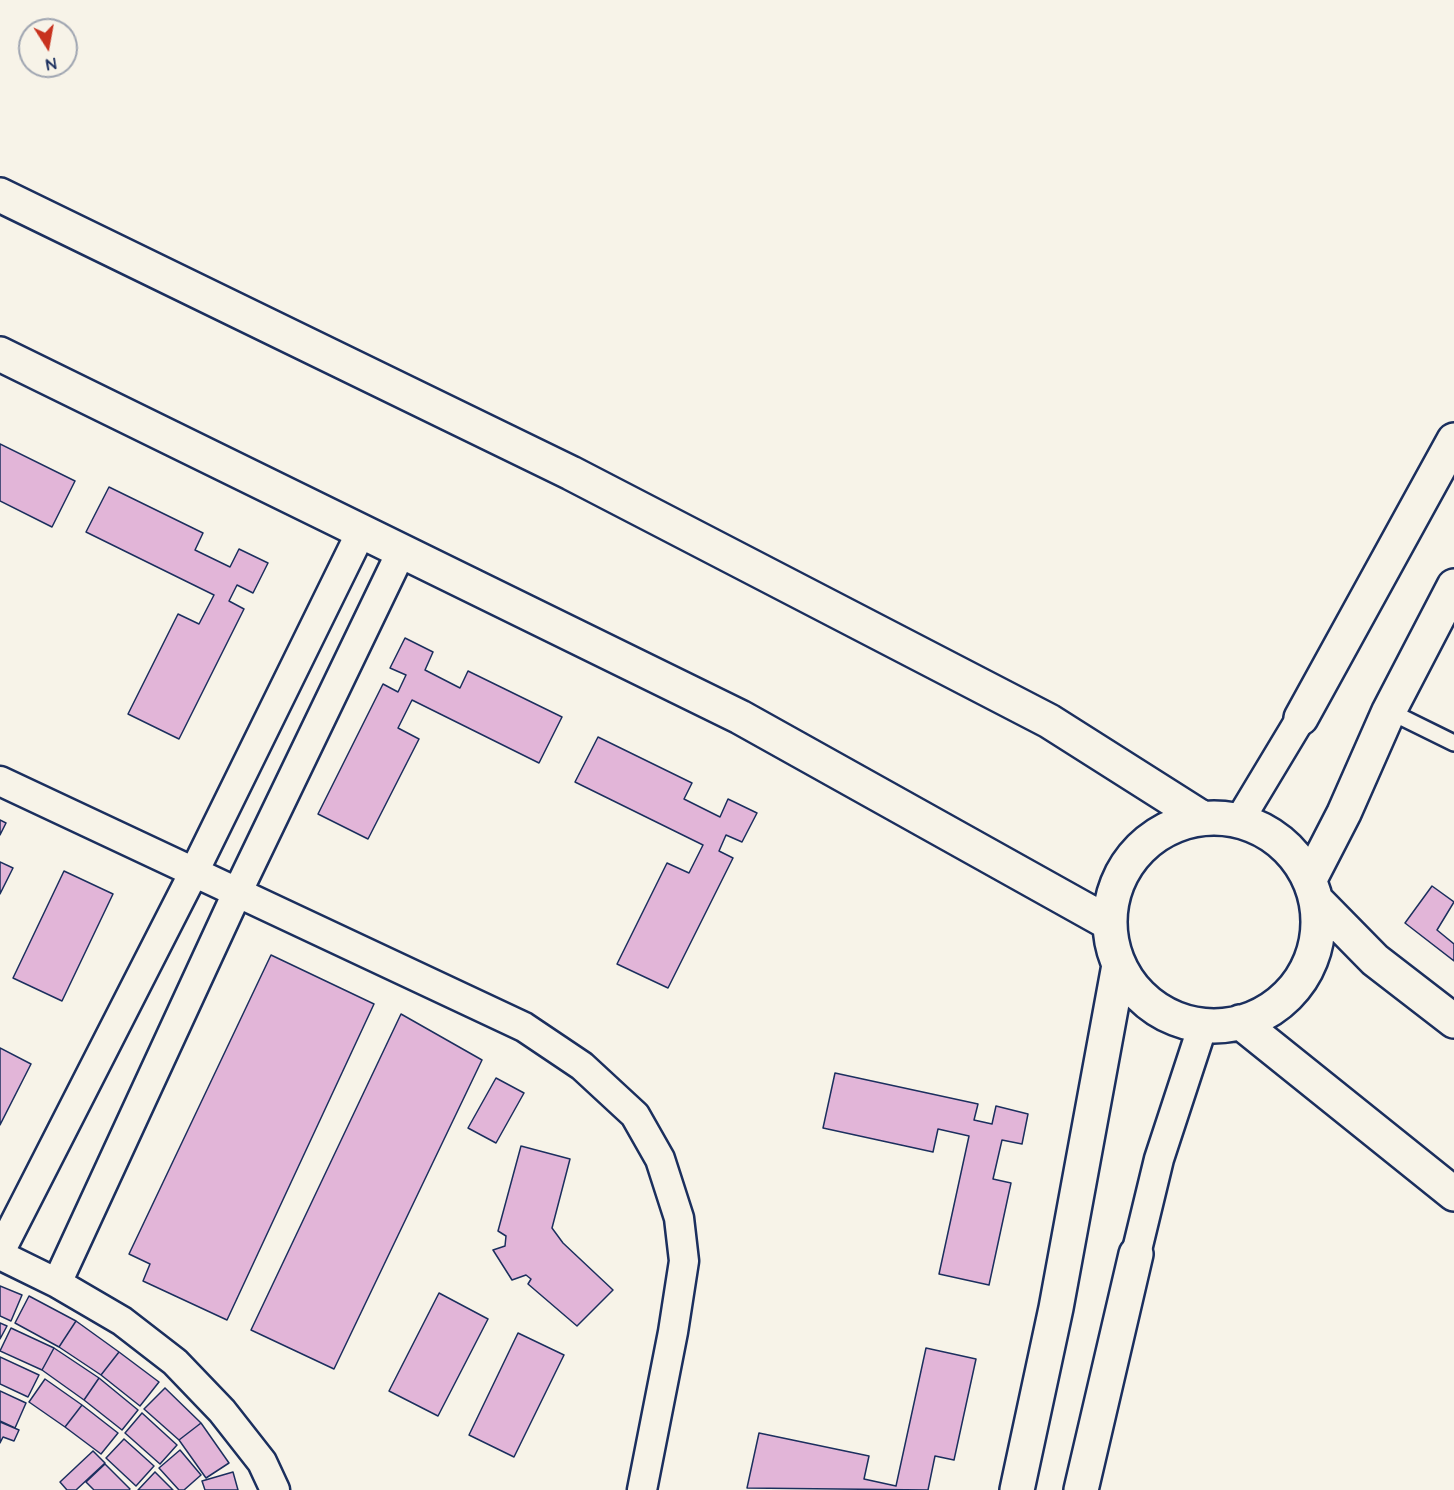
<!DOCTYPE html>
<style>
body{margin:0}
#map{position:relative;width:1454px;height:1490px;overflow:hidden;background:#f7f3e8;font-family:"Architects Daughter",sans-serif}
canvas{display:block}
.north{position:absolute;left:18px;top:18px;width:60px;height:60px;box-sizing:border-box;background:#f7f3e8;border:2px solid #9fa5b1;border-radius:50%;rotate:169deg;font-size:16px;font-weight:700;line-height:24px;text-align:center;color:#1b2f5e}
.north::after{content:'';display:block;margin:auto;width:21px;height:27px;background:#c8321e;clip-path:polygon(50% 0,100% 100%,50% 72%,0 100%)}
</style>
<div id="map">
<canvas width="1454" height="1490"></canvas>
<div class="north">N</div>
</div>
<script>
const ctx = document.querySelector('canvas').getContext('2d');
ctx.lineJoin = 'round';
function paint(path, color) {
  ctx.fillStyle = color;
  ctx.fill(path, 'evenodd');
}
function poly(rows) {
  const path = new Path2D();
  for (const r of rows) {
    if (r.length === 3) {
      path.moveTo(r[0] + r[2], r[1]);
      path.arc(r[0], r[1], r[2], 0, 2 * Math.PI);
      continue;
    }
    path.moveTo(r[0], r[1]);
    for (let i = 2; i < r.length; i += 2) path.lineTo(r[i], r[i + 1]);
  }
  return path;
}
function strokePath(path, color, width, dash) {
  ctx.strokeStyle = color;
  ctx.lineWidth = width;
  ctx.lineCap = dash ? 'butt' : 'round';
  ctx.setLineDash(dash || []);
  ctx.stroke(path);
}
const building = poly([
 [0,444,75,481,52,527,0,501,0,444],
 [109,487,203,533,195,550,230,567,239,549,268,563,253,593,237,585,229,601,244,609,179,739,128,714,178,614,199,624,214,595,86,532,109,487],
 [405,638,433,652,425,670,460,688,468,671,562,717,539,763,412,700,398,728,419,739,368,839,318,814,383,684,398,692,406,675,390,668,405,638],
 [598,737,692,783,684,799,720,817,728,799,757,813,742,842,726,835,719,851,733,858,668,988,617,964,667,863,689,873,703,845,575,782,598,737],
 [0,820,6,823,0,835,0,820],
 [0,862,13,868,0,894,0,862],
 [64,871,113,894,62,1001,13,978,64,871],
 [1432,886,1454,902,1437,930,1454,944,1454,961,1405,923,1432,886],
 [271,955,374,1004,227,1320,143,1281,150,1264,129,1254,271,955],
 [401,1014,482,1060,334,1369,251,1330,401,1014],
 [0,1048,31,1064,0,1125,0,1048],
 [835,1073,978,1104,974,1120,992,1124,996,1106,1028,1114,1022,1144,1002,1140,993,1179,1011,1183,989,1285,939,1274,969,1136,938,1129,933,1152,823,1128,835,1073],
 [496,1078,524,1093,496,1143,468,1128,496,1078],
 [521,1146,570,1159,552,1228,563,1243,613,1290,577,1326,528,1284,531,1279,526,1275,512,1280,493,1250,505,1246,506,1236,498,1231,521,1146],
 [0,1286,22,1295,11,1321,0,1316,0,1286],
 [439,1293,488,1319,438,1416,389,1391,439,1293],
 [29,1296,76,1321,59,1347,15,1323,29,1296],
 [76,1321,119,1352,101,1375,59,1347,76,1321],
 [0,1323,7,1326,0,1339,0,1323],
 [11,1328,54,1348,42,1370,0,1351,11,1328],
 [518,1333,564,1355,514,1457,469,1435,518,1333],
 [54,1348,99,1378,84,1400,42,1370,54,1348],
 [926,1348,976,1359,954,1460,935,1456,928,1490,747,1488,759,1433,869,1456,864,1479,896,1486,926,1348],
 [119,1352,159,1382,140,1406,101,1375,119,1352],
 [0,1357,39,1375,28,1397,0,1384,0,1357],
 [99,1378,138,1410,122,1430,84,1400,99,1378],
 [45,1379,82,1405,65,1427,29,1402,45,1379],
 [165,1388,201,1423,179,1440,144,1409,165,1388],
 [0,1391,26,1403,15,1428,0,1421,0,1391],
 [82,1405,118,1433,101,1454,65,1427,82,1405],
 [142,1413,177,1445,160,1464,125,1433,142,1413],
 [0,1422,19,1430,14,1441,3,1437,0,1443,0,1422],
 [201,1423,229,1463,206,1478,179,1440,201,1423],
 [124,1439,154,1466,136,1486,106,1458,124,1439],
 [180,1450,201,1475,184,1490,179,1490,159,1468,180,1450],
 [93,1451,105,1463,76,1490,67,1490,60,1482,93,1451],
 [105,1464,130,1489,129,1490,94,1490,86,1482,105,1464],
 [155,1472,173,1490,138,1490,155,1472],
 [233,1472,238,1490,205,1490,202,1481,233,1472]
]);
const service = poly([
 [1389,711,1454,743]
]);
const minor = poly([
 [0,781,524,1027,582,1066,635,1115,660,1159,679,1218,684,1261,673,1332,642,1490],
 [1239,821,1301,718],
 [0,1252,193,874,362,530],
 [1136,1254,1159,1159,1203,1025],
 [0,1255,57,1283,122,1321,175,1362,222,1411,262,1462,275,1490],
 [57,1283,237,893,402,550]
]);
const tertiary = poly([
 [0,195,571,473,1049,721,1202,818],
 [0,354,740,717,1109,923],
 [1301,718,1454,440],
 [1214,922,104],
 [1310,879,1344,813,1389,711,1454,586],
 [1316,900,1375,960,1454,1021],
 [1240,1022,1454,1194],
 [1017,1490,1056,1308,1119,965],
 [1081,1490,1136,1254]
]);
paint(building, '#e2b5d8');
strokePath(building, '#1b2f5e', 1.5);
strokePath(service, '#1b2f5e', 20);
strokePath(minor, '#1b2f5e', 33);
strokePath(tertiary, '#1b2f5e', 38);
strokePath(service, '#f7f3e8', 15);
strokePath(minor, '#f7f3e8', 28);
strokePath(tertiary, '#f7f3e8', 33);
</script>
